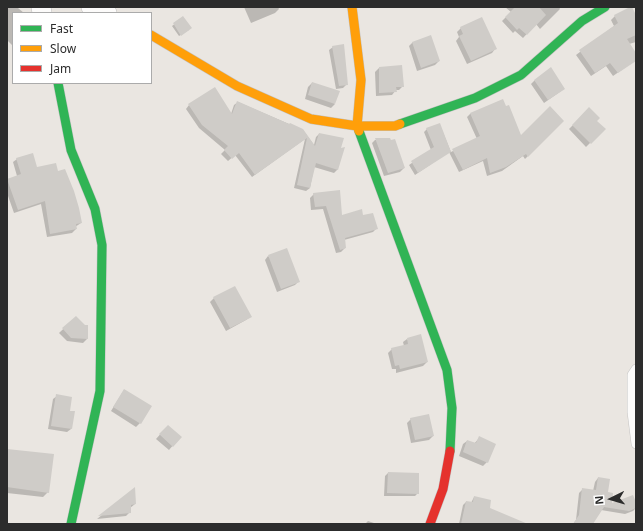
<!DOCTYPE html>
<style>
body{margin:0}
#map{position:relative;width:643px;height:531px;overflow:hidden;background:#eae6e1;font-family:"Noto Sans",sans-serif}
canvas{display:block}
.frame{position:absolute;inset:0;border:8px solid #2c2c2c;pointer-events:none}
.legend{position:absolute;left:12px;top:12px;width:140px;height:72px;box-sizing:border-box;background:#fff;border:1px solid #ababab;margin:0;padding:5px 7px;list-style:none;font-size:12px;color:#2c2c2c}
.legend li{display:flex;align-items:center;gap:8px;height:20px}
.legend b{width:20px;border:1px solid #ababab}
.north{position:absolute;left:591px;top:479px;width:40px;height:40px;-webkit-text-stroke:3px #fff;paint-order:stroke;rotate:265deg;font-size:11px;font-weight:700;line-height:16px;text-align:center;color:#2c2c2c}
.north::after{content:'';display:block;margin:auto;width:14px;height:18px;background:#2c2c2c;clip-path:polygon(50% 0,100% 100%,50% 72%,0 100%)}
</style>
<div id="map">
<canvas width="643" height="531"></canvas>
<div class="frame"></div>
<ul class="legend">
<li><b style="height:5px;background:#30b455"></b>Fast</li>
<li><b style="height:5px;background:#ff9f0a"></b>Slow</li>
<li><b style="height:5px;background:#e5322d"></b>Jam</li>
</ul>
<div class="north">N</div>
</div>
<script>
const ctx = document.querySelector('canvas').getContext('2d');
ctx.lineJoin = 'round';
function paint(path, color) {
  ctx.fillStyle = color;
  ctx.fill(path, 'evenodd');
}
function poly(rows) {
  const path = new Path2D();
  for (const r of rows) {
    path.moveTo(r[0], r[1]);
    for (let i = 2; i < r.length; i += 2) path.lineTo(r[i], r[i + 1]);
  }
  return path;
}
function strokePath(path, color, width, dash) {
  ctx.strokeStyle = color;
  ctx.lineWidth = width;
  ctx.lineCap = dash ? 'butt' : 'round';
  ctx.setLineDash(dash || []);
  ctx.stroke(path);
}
const shadow = poly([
 [7,7,19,7,18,8,24,13,13,13,13,46,7,40],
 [244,7,278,7,279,9,275,13,251,23],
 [505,7,559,7,560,9,540,29,536,24,523,38,515,31,513,33,502,21,511,12],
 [615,16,636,17,636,42,629,44,636,55,636,60,613,76,606,66,591,76,576,55,614,26,611,20],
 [183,18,189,30,179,36,172,26],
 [461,28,495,49,492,53,467,64,456,41,459,37,457,32],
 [413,42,439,61,435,65,417,71,409,46],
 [333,47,347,84,343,88,336,89,329,50],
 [379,68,403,86,399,90,396,90,392,95,376,96,375,72],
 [535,80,564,89,544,103,531,84],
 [312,83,335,104,331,108,305,99,308,87],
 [502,100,520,137,563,121,525,159,523,156,502,171,487,176,483,161,459,172,449,152,415,175,409,165,431,150,424,132,427,129,440,125,451,152,477,139,467,117,470,114],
 [238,102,303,130,314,145,316,137,319,134,338,169,334,173,314,167,310,188,306,191,294,188,305,139,252,177,235,155,228,161,221,154,225,150,199,128,186,109,189,105,231,114,234,105],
 [589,109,596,121,604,129,586,147,569,129],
 [375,140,389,140,404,168,400,172,384,176,372,143],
 [17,159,36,168,57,172,81,223,75,227,76,229,72,233,47,237,41,204,14,213,7,193,7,180,17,176,13,162],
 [314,194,341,216,362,217,377,228,373,232,344,240,345,248,341,252,336,253,323,209,311,210,310,198],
 [268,256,299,281,295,285,277,292,265,260],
 [214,298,250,317,246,320,226,331,210,302],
 [76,317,85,326,87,326,87,339,83,343,67,341,59,333],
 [407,339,427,362,423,366,396,373,396,369,392,369,388,353,392,349,404,346,403,342],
 [124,390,140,423,136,427,111,411],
 [57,396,69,411,71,429,67,432,48,429,53,399],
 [411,419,433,436,429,440,411,443,407,423],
 [164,430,180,437,169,450,156,439],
 [479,438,487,462,483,466,459,456,463,444,467,441,474,444],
 [7,450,48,492,43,497,7,493],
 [388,473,418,493,415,496,384,496,385,476],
 [598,478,607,493,611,505,636,505,636,508,633,511,625,514,601,510,592,524,573,524,576,520,579,493,583,489,593,491,595,482],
 [134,489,135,504,130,508,130,512,126,516,97,519],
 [474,497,488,508,514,524,459,524,463,505,466,502,471,503],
 [368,521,377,524,365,524]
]);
const building = poly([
 [515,7,539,7,546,15,527,35,519,28,517,30,505,17],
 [630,7,632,7,636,15,636,35,627,39,636,53,636,61,618,73,610,63,595,73,579,50,618,23,614,15],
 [183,16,192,28,181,36,173,23],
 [482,17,497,49,471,61,459,36,463,34,460,27],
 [431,35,440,61,421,68,412,42],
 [344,44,348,85,339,86,332,46],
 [402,65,404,87,396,87,397,92,379,93,379,67],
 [551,67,565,89,548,100,534,80],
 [312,82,340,91,335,104,308,95],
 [215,87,232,114,237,101,289,124,290,123,303,129,315,146,319,133,344,138,341,148,345,147,338,170,316,163,310,188,297,185,307,138,255,175,239,153,232,159,224,150,228,146,202,125,188,104],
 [503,99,506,106,509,105,521,135,550,106,564,121,528,157,526,154,506,167,490,173,487,158,463,170,452,149,480,136,470,113],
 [589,107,600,118,597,121,606,129,591,144,572,125],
 [440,123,451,152,418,173,411,161,434,147,426,128],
 [375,138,390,138,391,140,395,139,405,168,388,173],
 [33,153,37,167,56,163,58,171,65,169,74,191,79,208,82,223,76,224,77,229,50,234,45,201,18,210,7,179,21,174,16,158],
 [340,190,342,215,362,209,363,215,373,213,378,229,345,238,346,248,340,250,326,206,315,207,313,193],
 [287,248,300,282,281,289,268,255],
 [235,286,252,317,230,328,213,297],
 [76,316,85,325,88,325,88,339,71,338,62,328],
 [421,334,428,362,400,369,399,365,395,366,391,348,408,344,407,338],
 [124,389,152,406,141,424,113,407],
 [56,394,72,397,70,411,75,411,72,429,51,426],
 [429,414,434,436,415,440,410,418],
 [168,425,182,437,173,447,159,434],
 [479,436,496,444,488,463,463,452,467,440,476,443],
 [7,449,54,454,49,493,7,487],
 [388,472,419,473,419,494,387,493],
 [598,477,610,479,608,492,613,493,612,503,633,495,636,502,636,508,629,511,604,507,593,524,573,524,579,515,582,488,596,490],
 [135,487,136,504,131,505,131,513,98,516],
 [474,496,491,500,490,508,528,524,461,524,466,501,473,502]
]);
const lane = poly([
 [636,369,632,375,632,412,636,444]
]);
const street = poly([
 [41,7,42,13],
 [91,7,107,13]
]);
const fast = poly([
 [58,83,71,150,95,209,102,245,100,391,71,524],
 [400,124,475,98,521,75,582,21,605,7],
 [359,131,447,370,452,408,450,451]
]);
const slow = poly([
 [352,7,361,80,357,126,359,131],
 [151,35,237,86,311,119,357,126,395,126,400,124]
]);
const jam = poly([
 [430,524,443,489,450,451]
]);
paint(shadow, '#0003');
paint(building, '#cfccc8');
strokePath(lane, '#c3c2c2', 10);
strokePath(street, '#c3c2c2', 20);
strokePath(fast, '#c3c2c2', 10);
strokePath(slow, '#c3c2c2', 10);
strokePath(jam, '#c3c2c2', 10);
strokePath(lane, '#fcfbfa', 9);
strokePath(street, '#fcfbfa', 19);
strokePath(fast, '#30b455', 9);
strokePath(slow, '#ff9f0a', 9);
strokePath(jam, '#e5322d', 9);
</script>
